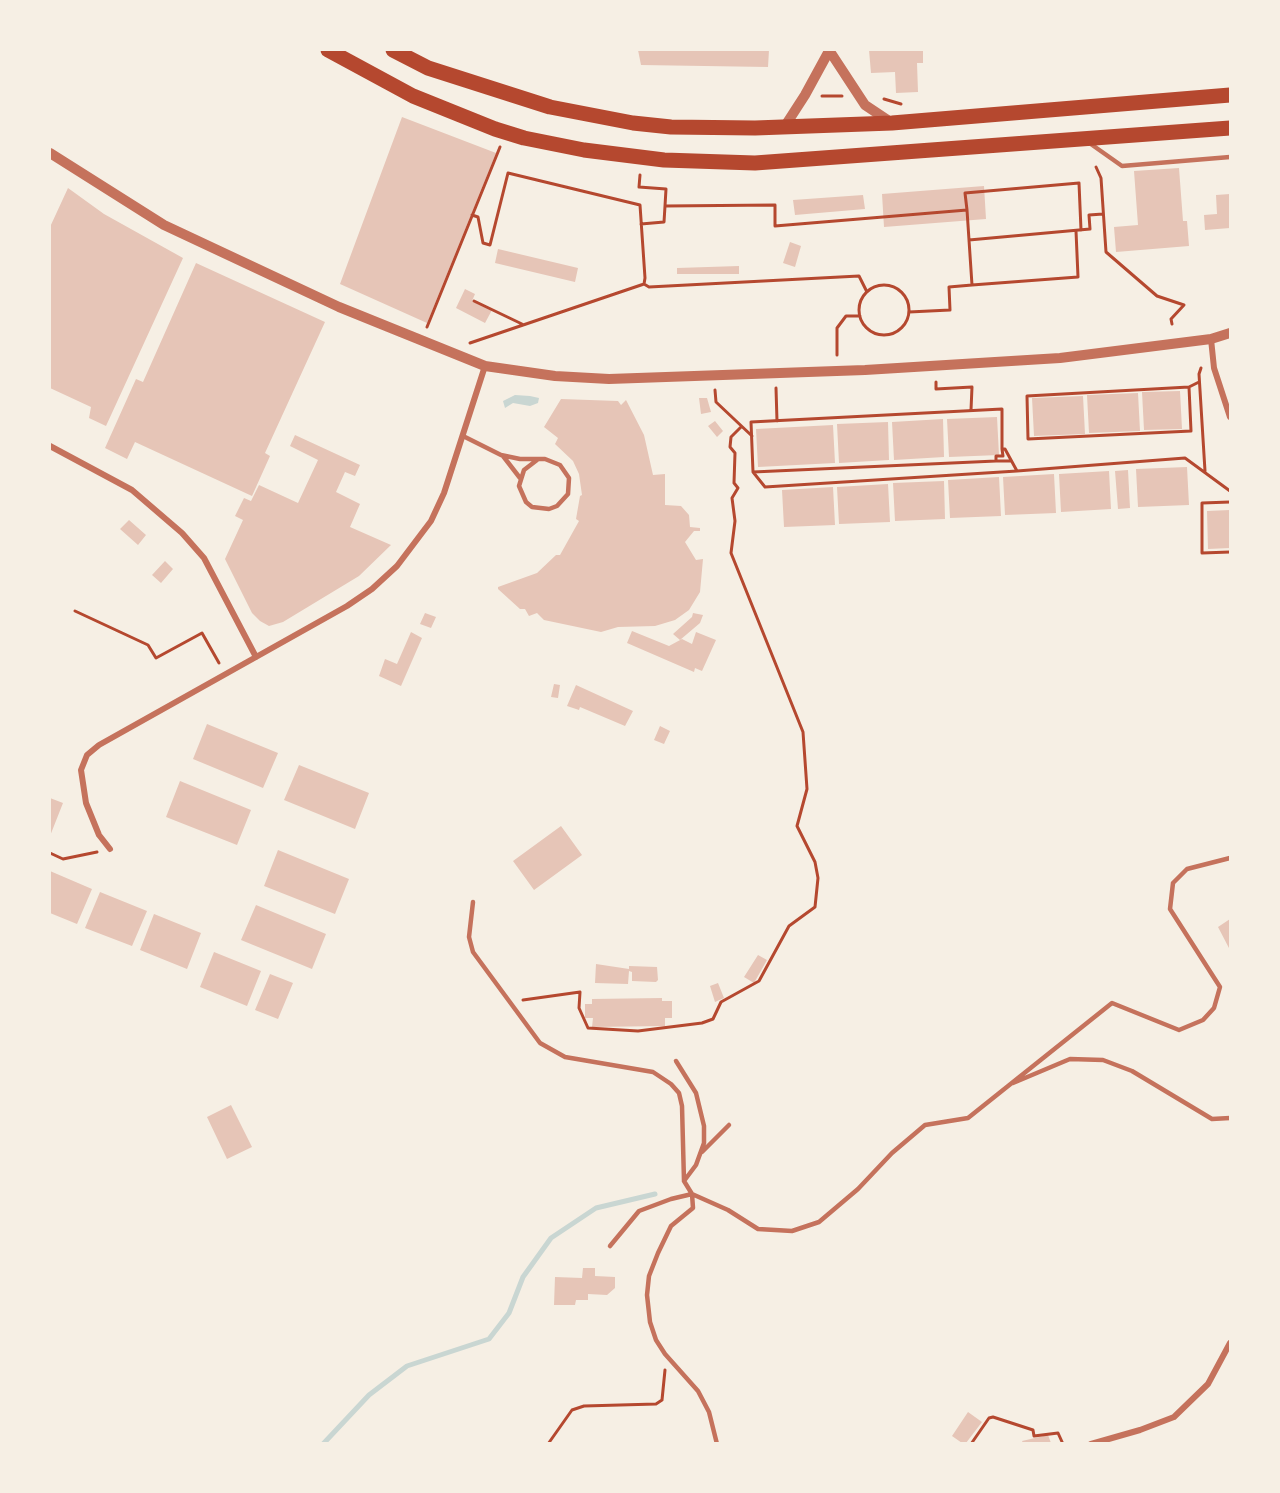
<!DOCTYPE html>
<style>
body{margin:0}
#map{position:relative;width:1280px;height:1493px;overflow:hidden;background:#f6efe4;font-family:"Open Sans",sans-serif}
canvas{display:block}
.frame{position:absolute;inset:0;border:51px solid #f6efe4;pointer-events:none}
</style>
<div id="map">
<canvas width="1280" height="1493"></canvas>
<div class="frame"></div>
</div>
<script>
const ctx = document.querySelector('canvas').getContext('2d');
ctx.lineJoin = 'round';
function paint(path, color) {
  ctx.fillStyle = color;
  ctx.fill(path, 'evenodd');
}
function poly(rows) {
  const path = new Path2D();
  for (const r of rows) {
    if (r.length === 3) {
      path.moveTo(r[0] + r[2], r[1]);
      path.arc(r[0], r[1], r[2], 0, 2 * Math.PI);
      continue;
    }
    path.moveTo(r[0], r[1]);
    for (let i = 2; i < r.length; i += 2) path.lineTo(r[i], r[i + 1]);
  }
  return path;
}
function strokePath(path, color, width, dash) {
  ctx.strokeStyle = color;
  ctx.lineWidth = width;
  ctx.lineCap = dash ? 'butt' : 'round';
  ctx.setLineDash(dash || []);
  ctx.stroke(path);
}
const water = poly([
 [515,395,530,396,539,398,538,403,530,406,513,403,505,408,503,401]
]);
const stream = poly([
 [323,1444,369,1395,407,1366,489,1339,509,1313,523,1277,551,1238,596,1208,655,1194]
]);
const building = poly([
 [638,50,769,50,768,67,641,65],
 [869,50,923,50,923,63,917,63,918,92,896,93,895,72,871,73],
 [402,117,496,153,427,323,340,284],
 [1179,168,1183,221,1187,221,1189,246,1116,252,1114,227,1138,225,1134,171],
 [984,186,986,219,884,227,882,194],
 [68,188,104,214,183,258,106,426,89,418,91,407,50,388,50,227],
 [1230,194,1230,228,1205,230,1204,215,1217,214,1216,195],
 [863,195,865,209,795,215,793,200],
 [790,242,801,246,795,267,783,263],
 [498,249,578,268,575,282,495,263],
 [196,263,325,322,265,453,270,456,252,496,135,442,127,459,105,448,136,379,143,382],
 [739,266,739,274,677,274,677,268],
 [465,289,475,294,472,301,492,310,485,323,456,308],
 [1180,391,1182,429,1144,430,1142,392],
 [1138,393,1140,431,1089,433,1087,395],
 [1083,396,1085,434,1034,436,1032,398],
 [699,398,707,398,711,412,701,414],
 [561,399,618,401,621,405,626,400,644,435,653,475,665,474,665,505,681,506,689,515,690,527,700,528,700,531,694,531,685,542,696,560,703,559,700,592,689,610,675,620,655,626,618,627,601,632,544,620,537,613,529,616,525,609,520,609,498,589,498,587,537,573,556,555,560,555,579,521,576,519,580,496,582,495,579,474,573,461,555,444,558,438,544,427],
 [997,417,999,455,949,457,947,419],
 [943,419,944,457,894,460,892,422],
 [715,421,723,431,717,437,708,426],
 [888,422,889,460,839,463,837,424],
 [833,425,835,463,758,467,756,429],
 [295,435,360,465,355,476,345,472,336,492,360,504,350,527,391,545,359,576,283,622,269,626,260,621,252,613,225,559,243,520,235,516,244,498,251,501,259,485,298,503,318,460,290,446],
 [1187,467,1189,505,1138,507,1136,469],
 [1128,470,1130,508,1118,509,1115,471],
 [1109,471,1111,509,1061,512,1059,474],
 [1054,474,1056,513,1005,515,1003,477],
 [999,477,1001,516,950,518,948,480],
 [944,481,945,519,895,521,893,483],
 [888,484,890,522,839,524,837,487],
 [833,487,835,525,784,527,782,490],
 [1230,510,1230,548,1208,549,1207,511],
 [129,520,146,535,138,545,120,529],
 [165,561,173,569,161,583,152,575],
 [425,613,436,617,431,628,420,624],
 [693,613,703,615,700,623,680,640,673,634,692,617],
 [632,631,669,646,682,639,692,644,696,632,716,640,702,671,695,668,694,672,627,643],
 [411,632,422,638,401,686,379,676,385,659,397,664],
 [554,684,560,685,558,698,551,697],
 [576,685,633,711,625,726,580,707,579,710,567,706],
 [207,724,278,753,263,788,193,759],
 [660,726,670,731,664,744,654,740],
 [299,765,369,793,355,829,284,800],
 [180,781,251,810,237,845,166,817],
 [50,798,63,803,50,836],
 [561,826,582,855,534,890,513,861],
 [278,850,349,879,335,914,264,886],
 [50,871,92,889,77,924,50,913],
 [100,892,147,911,132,946,85,928],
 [256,905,326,934,312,969,241,940],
 [154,914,201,933,187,969,140,950],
 [1230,919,1230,950,1218,927],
 [214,952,261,971,247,1006,200,987],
 [758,955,767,960,754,983,744,977],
 [596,964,629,969,629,966,657,967,658,980,656,982,632,981,632,972,629,971,628,984,595,983],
 [270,974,293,983,278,1019,255,1010],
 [718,983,724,998,715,1002,710,986],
 [662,998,662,1001,672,1001,672,1018,665,1018,665,1026,592,1027,593,1018,585,1018,585,1004,592,1004,592,999],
 [231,1105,252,1147,227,1159,207,1117],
 [583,1268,595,1268,595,1276,615,1277,615,1288,607,1295,588,1294,588,1300,576,1300,575,1305,554,1305,555,1277,582,1278],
 [968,1412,982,1422,966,1443,962,1443,952,1436],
 [1048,1435,1051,1443,1023,1443,1022,1441]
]);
const path = poly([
 [822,96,842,96],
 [884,99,901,104],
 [1096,167,1101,178,1106,252,1157,296,1184,305,1171,319,1172,324],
 [640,175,639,187,666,189,665,206,775,205,775,226,967,210,972,285,949,287,950,310,909,312],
 [967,210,965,193,1079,183,1081,230],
 [641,224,664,222,665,206],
 [969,240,1090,229,1089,215,1103,214],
 [644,284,649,287,859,276,867,292],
 [972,285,1078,277,1076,231],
 [884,310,25],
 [474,301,522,324],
 [427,327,500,147],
 [470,343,644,284,645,278,640,205,508,173,490,245,483,243,478,217,472,215],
 [837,355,837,328,846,316,860,316],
 [1201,368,1199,374,1205,471],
 [936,382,936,389,972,387,971,410],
 [1189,387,1191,431,1028,439,1027,396,1189,387,1199,382],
 [776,388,777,421],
 [715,390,716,402,752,436],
 [996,461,1011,461],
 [1017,471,1005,449,1002,449,1002,409,751,422,753,472,765,487,1017,471,1185,458,1230,491],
 [753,472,996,461,996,456,1003,456,1002,449],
 [1230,502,1202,503,1202,553,1230,552],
 [75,611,148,645,156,658,202,633,219,663],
 [50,853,63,859,97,852],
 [523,1000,580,992,579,1008,588,1028,638,1031,702,1023,713,1019,721,1002,759,981,789,926,815,907,818,878,815,862,797,826,807,789,803,732,731,553,735,521,732,498,738,488,734,483,735,453,730,447,731,437,741,427],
 [548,1444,572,1410,584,1406,656,1404,662,1400,665,1370],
 [971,1444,989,1418,993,1417,1033,1430,1034,1436,1058,1433,1063,1444]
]);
const service = poly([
 [1088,142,1122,166,1230,157],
 [463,436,501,455,520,459,545,459,560,465,569,478,568,494,557,506,549,509,532,507,526,502,519,486,524,470,537,460],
 [503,456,520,478],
 [473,902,469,937,473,952,540,1043,565,1057,653,1072,671,1084,679,1093,682,1106,684,1181,692,1194,671,1199,639,1211,610,1246],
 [676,1061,696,1093,704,1126,704,1143,696,1165,684,1181],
 [1013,1083,1070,1059,1103,1060,1132,1071,1212,1119,1230,1118],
 [702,1152,729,1125],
 [692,1194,728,1210,758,1229,792,1231,819,1222,858,1189,892,1153,925,1125,968,1118,1112,1003,1179,1030,1203,1020,1214,1008,1220,987,1170,909,1173,883,1187,869,1230,858],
 [692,1194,693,1208,671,1226,658,1253,649,1276,647,1295,650,1322,656,1340,665,1354,698,1391,709,1412,717,1444]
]);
const minor = poly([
 [1211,339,1214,368,1230,417],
 [50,446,132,490,182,533,204,558,256,657],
 [110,849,99,835,86,803,81,770,87,755,99,745,347,606,372,589,397,566,431,521,444,493,485,366],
 [1091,1444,1140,1430,1174,1417,1208,1384,1230,1343]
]);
const tertiary = poly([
 [829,50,865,105,892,123],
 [785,126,805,95,829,51],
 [50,153,164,225,339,307,485,366,555,376,609,379,865,370,1060,358,1211,339,1230,333]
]);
const primary = poly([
 [328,50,413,96,495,129,524,138,584,150,664,160,755,163,1230,128],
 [393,50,428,68,550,107,633,123,671,127,755,128,892,123,1230,95]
]);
paint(water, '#c9d6d2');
strokePath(stream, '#c9d6d2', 5);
paint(building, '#e6c5b7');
strokePath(path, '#b5482f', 3);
strokePath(service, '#c5725c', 4.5);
strokePath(minor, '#c5725c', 6);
strokePath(tertiary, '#c5725c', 10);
strokePath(primary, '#b5482f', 15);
</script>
